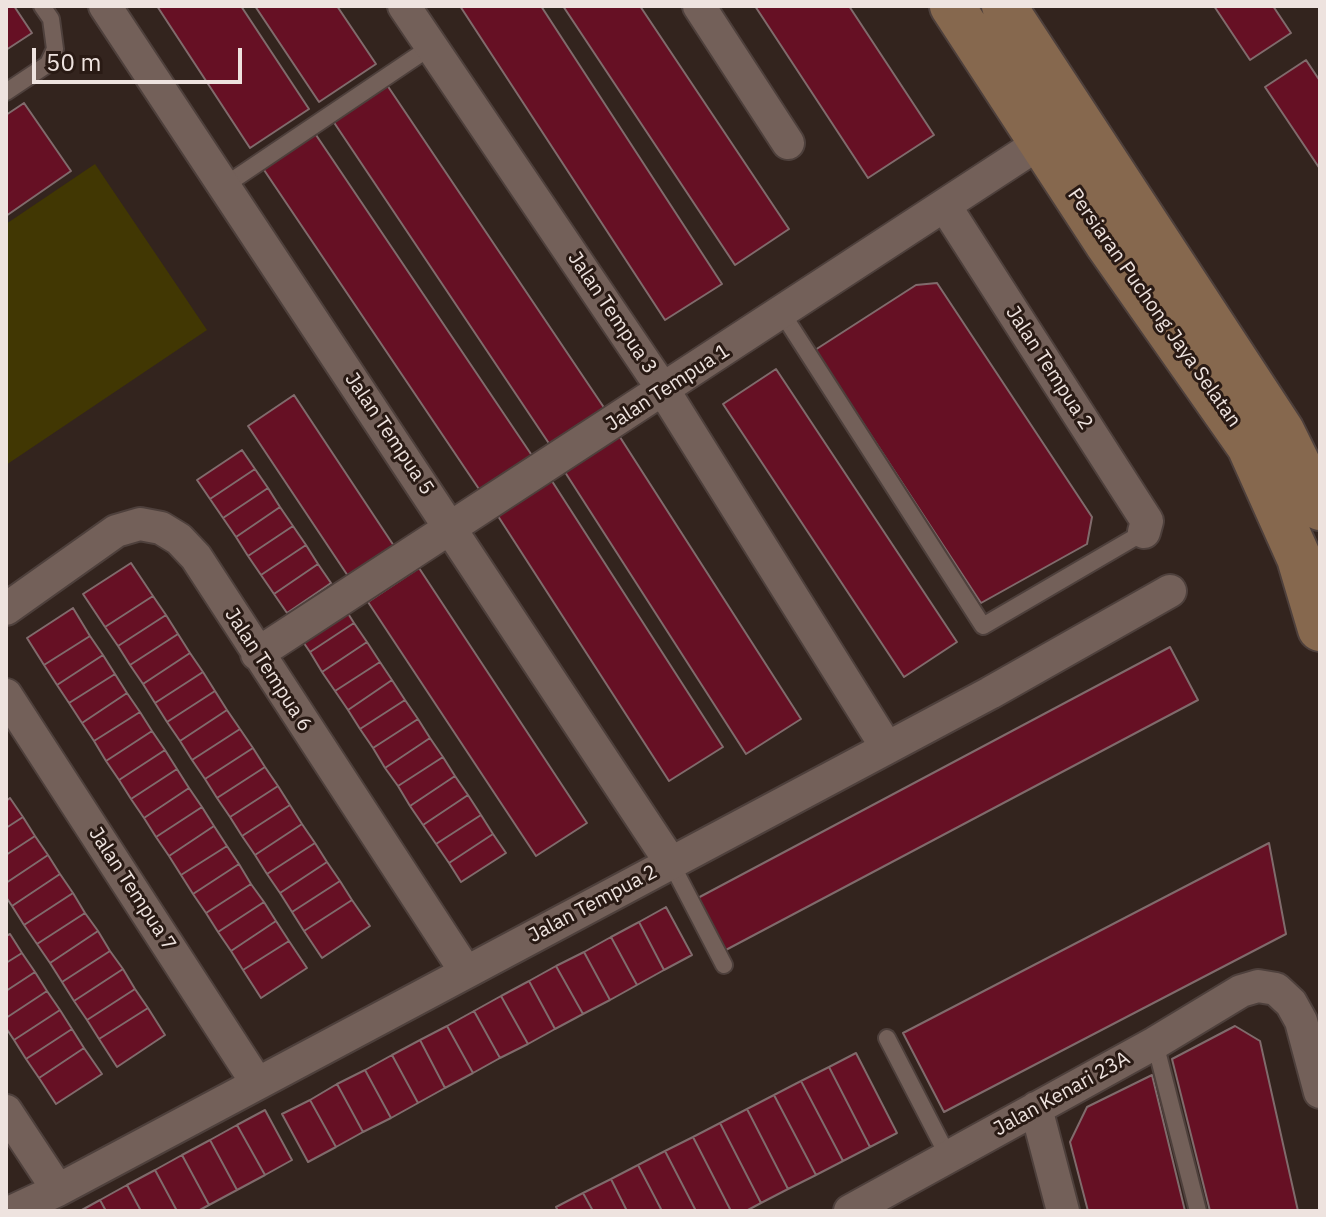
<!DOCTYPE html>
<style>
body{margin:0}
#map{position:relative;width:1326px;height:1217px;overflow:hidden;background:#33241e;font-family:"IBM Plex Sans",sans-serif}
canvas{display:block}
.frame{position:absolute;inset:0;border:8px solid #eee3df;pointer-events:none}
.scale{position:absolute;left:32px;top:48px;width:210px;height:36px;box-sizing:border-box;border:4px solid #eee3df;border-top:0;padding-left:10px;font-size:24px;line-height:28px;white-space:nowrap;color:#eee3df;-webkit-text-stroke:6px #291a14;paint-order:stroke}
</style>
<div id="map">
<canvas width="1326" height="1217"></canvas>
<div class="frame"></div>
<div class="scale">50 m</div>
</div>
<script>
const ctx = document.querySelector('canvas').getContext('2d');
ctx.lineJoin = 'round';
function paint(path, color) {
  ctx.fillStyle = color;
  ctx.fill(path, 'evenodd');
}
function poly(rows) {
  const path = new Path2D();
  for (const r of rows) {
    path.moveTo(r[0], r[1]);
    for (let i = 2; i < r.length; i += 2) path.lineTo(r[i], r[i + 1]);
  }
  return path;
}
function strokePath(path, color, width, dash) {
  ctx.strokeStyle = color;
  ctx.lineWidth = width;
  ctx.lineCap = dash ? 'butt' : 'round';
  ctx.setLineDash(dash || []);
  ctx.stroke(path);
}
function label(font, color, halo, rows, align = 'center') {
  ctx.font = font + ' "IBM Plex Sans",sans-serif';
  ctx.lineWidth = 6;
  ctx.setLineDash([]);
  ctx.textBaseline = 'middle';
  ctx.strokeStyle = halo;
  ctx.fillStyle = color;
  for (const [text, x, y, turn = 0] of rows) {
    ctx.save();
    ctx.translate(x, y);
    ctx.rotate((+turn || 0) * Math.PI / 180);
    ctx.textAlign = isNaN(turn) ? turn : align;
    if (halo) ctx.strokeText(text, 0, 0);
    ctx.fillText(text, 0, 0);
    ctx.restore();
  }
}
const green = poly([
 [95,164,207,330,6,465,6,224]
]);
const building = poly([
 [6,6,14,6,32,33,6,50,6,6],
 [157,6,241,6,309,109,250,148,157,6],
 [255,6,337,6,376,64,319,102,255,6],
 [460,6,541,6,722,284,665,320,460,6],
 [563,6,640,6,789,229,735,265,563,6],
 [755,6,849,6,934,135,868,178,755,6],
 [1214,6,1273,6,1291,33,1250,60,1214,6],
 [1306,60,1320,81,1320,169,1265,87,1306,60],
 [387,85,607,412,552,448,333,121,387,85],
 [24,103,71,171,6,216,6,115,24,103],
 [312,129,535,460,483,495,260,164,312,129],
 [937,283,1092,517,1087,544,981,603,815,350,916,285,937,283],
 [776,369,957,642,904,677,723,404,776,369],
 [294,395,398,552,352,582,248,426,294,395],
 [618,434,801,719,746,754,563,469,618,434],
 [242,450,255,469,210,499,197,480,242,450],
 [255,469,268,488,223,518,210,499,255,469],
 [550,478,723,747,669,781,496,513,550,478],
 [268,488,280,507,236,537,223,518,268,488],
 [280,507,293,526,248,556,236,537,280,507],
 [293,526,306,545,261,575,248,556,293,526],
 [306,545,318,564,274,594,261,575,306,545],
 [131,563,153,596,105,627,83,594,131,563],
 [318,564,331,583,287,613,274,594,318,564],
 [419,568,587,823,536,856,368,602,419,568],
 [153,596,166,615,118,646,105,627,153,596],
 [342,604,354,623,310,652,297,633,342,604],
 [73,608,90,636,44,665,27,638,73,608],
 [166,615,178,634,130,665,118,646,166,615],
 [354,623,367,642,322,672,310,652,354,623],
 [178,634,190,653,143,684,130,665,178,634],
 [90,636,103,655,57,685,44,665,90,636],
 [367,642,380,662,335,691,322,672,367,642],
 [1170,647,1198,700,722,952,694,900,1170,647],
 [190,653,203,672,155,703,143,684,190,653],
 [103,655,115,674,69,703,57,685,103,655],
 [380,662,392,680,348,710,335,691,380,662],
 [203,672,215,691,167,722,155,703,203,672],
 [115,674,127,693,82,723,69,703,115,674],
 [392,680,405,700,360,729,348,710,392,680],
 [215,691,227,710,180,741,167,722,215,691],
 [127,693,140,712,94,741,82,723,127,693],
 [405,700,418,719,373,748,360,729,405,700],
 [227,710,240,729,192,760,180,741,227,710],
 [140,712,152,731,106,761,94,741,140,712],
 [418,719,430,738,385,768,373,748,418,719],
 [240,729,253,748,205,779,192,760,240,729],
 [152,731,165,750,119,780,106,761,152,731],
 [430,738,443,757,398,786,385,768,430,738],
 [253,748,265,767,217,798,205,779,253,748],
 [165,750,177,769,131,799,119,780,165,750],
 [443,757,455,776,410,806,398,786,443,757],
 [265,767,278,786,230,817,217,798,265,767],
 [177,769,189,788,144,818,131,799,177,769],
 [455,776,468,795,423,825,410,806,455,776],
 [278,786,290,805,242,836,230,817,278,786],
 [189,788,202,807,156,837,144,818,189,788],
 [468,795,481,815,436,844,423,825,468,795],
 [10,798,23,817,6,828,6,801,10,798],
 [290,805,302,824,255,855,242,836,290,805],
 [202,807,214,826,169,856,156,837,202,807],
 [481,815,493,834,449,863,436,844,481,815],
 [23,817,35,836,6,855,6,828,23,817],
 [302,824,315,843,267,874,255,855,302,824],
 [214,826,227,846,181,875,169,856,214,826],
 [493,834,506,853,461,882,449,863,493,834],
 [35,836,48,855,6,883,6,855,35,836],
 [315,843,327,862,280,893,267,874,315,843],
 [1269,843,1286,934,944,1112,903,1033,1269,843],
 [227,846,239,864,193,894,181,875,227,846],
 [48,855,60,874,12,906,6,897,6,883,48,855],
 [327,862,340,881,292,912,280,893,327,862],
 [239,864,251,884,206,913,193,894,239,864],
 [60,874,73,893,24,925,12,906,60,874],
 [340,881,352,900,304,931,292,912,340,881],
 [251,884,264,902,218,932,206,913,251,884],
 [73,893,85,913,37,944,24,925,73,893],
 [352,900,370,926,322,958,304,931,352,900],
 [264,902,276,921,231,951,218,932,264,902],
 [666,907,692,955,664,970,639,922,666,907],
 [85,913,98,931,50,963,37,944,85,913],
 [276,921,289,941,243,970,231,951,276,921],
 [639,922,664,970,637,985,611,937,639,922],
 [98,931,110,951,62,982,50,963,98,931],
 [10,934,22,953,6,963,6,936,10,934],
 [611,937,637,985,610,1000,584,952,611,937],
 [289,941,307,968,261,998,243,970,289,941],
 [110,951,123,969,74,1001,62,982,110,951],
 [584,952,610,1000,583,1014,556,966,584,952],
 [22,953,35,972,6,991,6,963,22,953],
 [556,966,583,1014,555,1029,529,981,556,966],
 [123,969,135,989,87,1020,74,1001,123,969],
 [35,972,47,991,6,1018,6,991,35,972],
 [529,981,555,1029,528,1044,501,996,529,981],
 [135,989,148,1008,99,1039,87,1020,135,989],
 [47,991,60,1010,14,1040,6,1028,6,1018,47,991],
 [501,996,528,1044,500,1058,474,1011,501,996],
 [148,1008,165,1035,117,1067,99,1039,148,1008],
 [60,1010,72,1029,26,1059,14,1040,60,1010],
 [474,1011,500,1058,473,1073,447,1026,474,1011],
 [447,1026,473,1073,445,1088,420,1040,447,1026],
 [1235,1026,1260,1041,1298,1211,1210,1211,1172,1059,1235,1026],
 [72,1029,84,1048,39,1078,26,1059,72,1029],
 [420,1040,445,1088,418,1103,392,1055,420,1040],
 [84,1048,102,1074,56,1104,39,1078,84,1048],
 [856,1053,897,1133,870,1147,829,1067,856,1053],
 [392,1055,418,1103,391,1118,365,1070,392,1055],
 [829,1067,870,1147,843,1161,801,1081,829,1067],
 [365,1070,391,1118,363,1132,337,1084,365,1070],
 [1152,1075,1185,1211,1088,1211,1070,1142,1087,1107,1152,1075],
 [801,1081,843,1161,816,1175,774,1095,801,1081],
 [337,1084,363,1132,336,1147,310,1100,337,1084],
 [774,1095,816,1175,788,1189,747,1109,774,1095],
 [310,1100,336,1147,308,1162,282,1114,310,1100],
 [747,1109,788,1189,761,1203,720,1123,747,1109],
 [265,1110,292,1160,265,1175,237,1125,265,1110],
 [720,1123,761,1203,746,1211,731,1211,693,1137,720,1123],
 [237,1125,265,1175,237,1190,210,1140,237,1125],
 [693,1137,731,1211,696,1211,665,1151,693,1137],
 [210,1140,237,1190,209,1205,182,1155,210,1140],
 [665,1151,696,1211,662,1211,638,1165,665,1151],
 [182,1155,209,1205,198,1211,177,1211,155,1170,182,1155],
 [638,1165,662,1211,627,1211,611,1179,638,1165],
 [155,1170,177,1211,141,1211,127,1185,155,1170],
 [611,1179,627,1211,593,1211,583,1193,611,1179],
 [127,1185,141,1211,106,1211,100,1200,127,1185],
 [583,1193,593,1211,558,1211,556,1207,583,1193],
 [100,1200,106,1211,80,1211,100,1200]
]);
const service = poly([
 [6,92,48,64,55,49,51,19,42,6],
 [224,186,432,46],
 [782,313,983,626,1144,532],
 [671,863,724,965],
 [887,1038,949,1158],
 [1155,1043,1198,1211]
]);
const minor = poly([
 [105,6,671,863],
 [404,6,664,391,887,748],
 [699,6,788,143],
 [945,206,1147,521,1144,532],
 [6,609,116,531,140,524,161,528,179,539,196,557,466,972],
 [257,654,1058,131],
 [6,695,257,1083],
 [1036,1108,1063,1211],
 [6,1111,58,1190],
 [13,1211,58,1190,990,693,1170,591],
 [850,1211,1155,1043,1241,991,1258,986,1276,989,1291,1003,1301,1021,1320,1092]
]);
const secondary = poly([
 [952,6,1106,242,1249,446,1299,558,1320,629],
 [1004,6,1282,431,1320,508]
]);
const streetNames = [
 ["Persiaran Puchong Jaya Selatan",1154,308,55],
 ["Jalan Tempua 3",612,313,56],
 ["Jalan Tempua 2",1049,368,57],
 ["Jalan Tempua 1",668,388,-33],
 ["Jalan Tempua 5",389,434,56],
 ["Jalan Tempua 6",268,670,57],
 ["Jalan Tempua 7",132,889,57],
 ["Jalan Tempua 2",593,904,-28],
 ["Jalan Kenari 23A",1062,1094,-29]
];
paint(green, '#413703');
paint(building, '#661024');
strokePath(building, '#806b6c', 2);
strokePath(service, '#4e403c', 20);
strokePath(minor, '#4e403c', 36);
strokePath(secondary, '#4e403c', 48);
strokePath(service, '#736059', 16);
strokePath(minor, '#736059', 32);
strokePath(secondary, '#86684e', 44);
label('20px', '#eee3df', '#291a14', streetNames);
</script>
